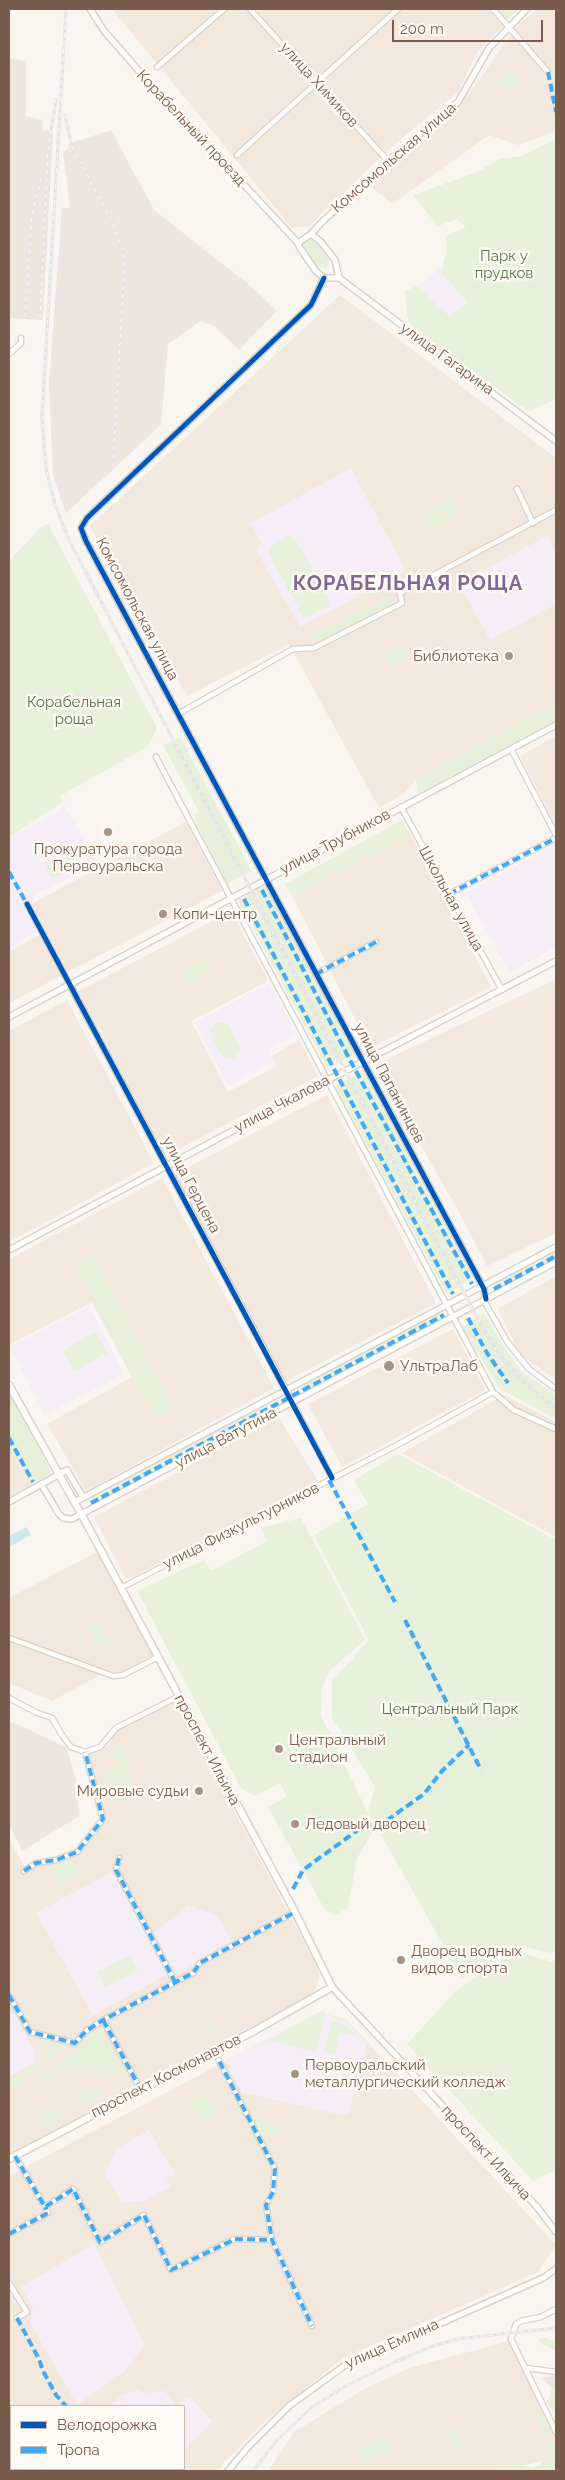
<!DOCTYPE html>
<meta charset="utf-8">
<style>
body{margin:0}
#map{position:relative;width:565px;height:2480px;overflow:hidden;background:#f9f5f0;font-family:Raleway,sans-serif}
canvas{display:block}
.frame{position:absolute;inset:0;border:10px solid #7a5c4d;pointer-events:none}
.legend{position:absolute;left:10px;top:2405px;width:175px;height:65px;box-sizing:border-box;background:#fffaf3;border:1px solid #cabbb1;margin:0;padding:6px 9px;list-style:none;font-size:15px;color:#7a5c4d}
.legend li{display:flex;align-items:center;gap:10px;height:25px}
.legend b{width:25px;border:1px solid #cabbb1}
.scale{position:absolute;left:392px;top:20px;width:151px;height:22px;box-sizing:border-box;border:2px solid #7a5c4d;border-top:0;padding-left:6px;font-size:15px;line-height:18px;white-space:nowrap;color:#7a5c4d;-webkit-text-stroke:4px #fffaf3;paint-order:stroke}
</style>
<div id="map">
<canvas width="565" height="2480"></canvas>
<div class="frame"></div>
<ul class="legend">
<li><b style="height:6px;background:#0057b8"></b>Велодорожка</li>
<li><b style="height:6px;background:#3fa9f5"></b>Тропа</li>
</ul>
<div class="scale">200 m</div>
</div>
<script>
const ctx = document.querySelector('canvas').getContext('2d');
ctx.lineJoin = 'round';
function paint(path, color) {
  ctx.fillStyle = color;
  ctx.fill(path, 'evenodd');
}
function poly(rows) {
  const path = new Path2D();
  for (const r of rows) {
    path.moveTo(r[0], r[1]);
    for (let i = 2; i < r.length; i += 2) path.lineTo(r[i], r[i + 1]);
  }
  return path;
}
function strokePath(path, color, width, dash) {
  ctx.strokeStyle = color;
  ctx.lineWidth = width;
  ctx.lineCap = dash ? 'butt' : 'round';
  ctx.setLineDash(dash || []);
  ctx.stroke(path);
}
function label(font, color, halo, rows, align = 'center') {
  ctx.font = font + ' Raleway,sans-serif';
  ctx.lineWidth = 5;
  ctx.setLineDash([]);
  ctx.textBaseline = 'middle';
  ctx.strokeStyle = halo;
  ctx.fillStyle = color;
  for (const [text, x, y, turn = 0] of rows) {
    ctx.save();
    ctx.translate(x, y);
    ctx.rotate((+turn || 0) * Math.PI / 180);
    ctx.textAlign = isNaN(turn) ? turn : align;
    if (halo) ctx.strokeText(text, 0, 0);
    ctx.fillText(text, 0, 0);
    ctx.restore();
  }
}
const residential = poly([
 [112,9,487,9,503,26,477,52,458,92,389,149,308,227,291,227],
 [537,9,556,9,556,131,518,145,489,135,392,204,370,186,468,96,517,26],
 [340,295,556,458,556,703,416,779,405,793,379,808,289,644,187,696,90,526],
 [556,736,556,826,520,756],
 [186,822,222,891,9,1003,9,952,45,931,31,904],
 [411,835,491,987,370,1048,292,896],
 [231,911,268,981,191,1021,228,1092,277,1066,272,1056,299,1040,318,1076,166,1156,79,991],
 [556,979,556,1233,487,1266,459,1212,375,1065],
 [67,1000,154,1163,9,1242,9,1031],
 [327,1095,436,1303,284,1382,175,1174],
 [162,1178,274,1388,86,1491,47,1424,132,1377,92,1302,9,1345,9,1259],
 [556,1276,556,1380,520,1354,498,1309],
 [453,1329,485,1390,342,1467,308,1404],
 [504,1395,556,1422,556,1531,554,1536,402,1453],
 [279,1418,318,1481,126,1580,94,1517],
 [9,1440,32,1485,9,1497],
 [97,1552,153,1655,121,1672,107,1671,52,1701,9,1683,9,1598],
 [176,1701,317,1967,319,1979,315,1989,307,1997,9,2154,9,1839,27,1871,41,1862,72,1857,82,1849,106,1818,88,1755,108,1746,117,1730,126,1724],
 [318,2012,347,2020,556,2245,538,2272,343,2358,267,2419,222,2464,219,2471,9,2471,9,2176],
 [11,2406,184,2406,184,2469,11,2469],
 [509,2341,556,2430,556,2457,503,2471,268,2471,294,2432,364,2389,409,2368]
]);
const industrial = poly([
 [9,58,24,61,26,65,26,116,43,120,42,130,53,132,43,320,9,318],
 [111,130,154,210,252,287,277,311,239,350,214,326,201,321,168,344,161,425,66,513,53,476,49,384,62,208,70,208,63,152,69,148,68,144],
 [12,1722,66,1747,76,1779,79,1816,22,1851,9,1824,9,1725],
 [556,2375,556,2392,542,2378]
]);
const education = poly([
 [454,257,489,299,444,337,403,299],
 [351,468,406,571,300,627,257,552,261,542,251,523],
 [547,536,556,554,556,604,490,640,459,583],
 [65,807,98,862,34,896,35,900,25,906,38,930,9,949,9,838],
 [554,845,556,848,556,947,509,972,466,893],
 [269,983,296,1035,268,1049,274,1062,228,1086,195,1022],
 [89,1306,124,1374,45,1415,10,1347],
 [114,1871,170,1973,93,2015,36,1913],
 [188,1906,217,1915,232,1941,176,1975,154,1933],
 [9,2012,12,2012,37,2053,34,2054,36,2062,9,2077],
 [318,2012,347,2022,367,2043,349,2113,347,2115,341,2115,242,2092,225,2062],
 [149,2130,175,2174,166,2178,171,2186,147,2200,122,2203,105,2174,115,2150],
 [94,2244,145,2345,125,2371,77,2405,30,2323,33,2307,21,2287],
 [137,2390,144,2393,165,2391,176,2406,109,2406,122,2395],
 [187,2397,191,2398,212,2421,184,2450,186,2455,184,2457,184,2406,177,2406]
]);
const green = poly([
 [496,9,519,9,506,20],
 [510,70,520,80,506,93,496,83],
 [556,139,556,399,529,411,421,336,408,320,405,291,417,286,450,317,467,302,441,272,446,254,446,236,466,227,457,219,438,226,413,195,475,173,500,159,522,156],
 [313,237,329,259,329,266,325,270,314,264,304,249,304,241],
 [450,497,452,497,459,514,427,529,421,513],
 [48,524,157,728,147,747,60,796,63,802,9,837,9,561,42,526],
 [288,536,294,537,330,601,329,606,308,617,303,616,268,552,271,546],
 [390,595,394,603,315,645,311,637],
 [403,644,410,656,390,667,384,654],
 [556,703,556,720,417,794,416,779],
 [180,737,252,871,227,884,197,825,195,815,199,812,163,745],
 [402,820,411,835,292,896,285,884],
 [71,854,77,866,52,880,45,868],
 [265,885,355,1054,328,1069,238,900],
 [206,960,212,971,187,983,182,972],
 [216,1022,228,1024,241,1048,240,1052,232,1059,222,1056,214,1041,211,1031],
 [363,1072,473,1279,446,1293,335,1086],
 [556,1251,556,1260,498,1291,494,1284],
 [93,1255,174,1409,156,1418,75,1265],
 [441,1312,444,1320,305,1394,301,1386],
 [484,1313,501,1343,522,1372,556,1395,556,1419,500,1389,462,1327],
 [96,1332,107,1353,74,1371,63,1350],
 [9,1390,52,1474,32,1485,9,1442],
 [266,1404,270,1413,95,1505,91,1498],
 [398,1454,556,1540,556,1950,551,1953,520,1946,462,1978,368,1812,375,1787,332,1717,332,1681,369,1640,314,1535,368,1504,354,1480],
 [301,1518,365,1640,329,1671,322,1688,321,1716,375,1828,357,1858,348,1908,335,1915,325,1910,268,1807,287,1797,280,1783,255,1796,241,1788,137,1591,204,1560,211,1571,267,1541,261,1528],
 [98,1620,110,1645,94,1645,88,1625],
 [122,1741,136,1796,126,1803,113,1783,103,1789,104,1775,119,1765,113,1751],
 [74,1859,80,1873,59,1885,49,1866],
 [523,1953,552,1962,556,1959,556,2170,533,2181,407,2044,455,1992,496,1963],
 [130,1955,138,1970,105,1987,97,1972],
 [323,2010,325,2014,316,2052,268,2041],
 [209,2016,217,2031,209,2035,202,2020],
 [332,2021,348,2026,358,2036,340,2033,335,2055,324,2052],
 [102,2029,126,2073,117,2077,69,2069,65,2076,63,2075,55,2065,80,2048,88,2035],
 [37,2041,68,2046,50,2060],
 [41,2062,43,2067,9,2091,9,2080],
 [50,2068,61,2085,34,2079],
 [80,2089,106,2093,78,2107],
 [206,2095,217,2115,201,2124,190,2103],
 [40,2108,68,2115,38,2130],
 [251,2113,268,2124,276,2126,284,2124,284,2129,280,2134,275,2136,267,2134,275,2160,273,2160,250,2116],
 [244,2114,271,2163,271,2168,267,2169,264,2159,246,2124],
 [546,2338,556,2342,556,2351,539,2342,539,2339],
 [556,2386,556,2415,546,2401,550,2397,551,2389],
 [542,2408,549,2421,551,2430,549,2435,545,2436,536,2413],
 [455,2428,464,2443,455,2449,448,2430],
 [385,2435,393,2449,374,2460,361,2462,355,2451],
 [549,2440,556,2444,556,2471,493,2471,499,2466,504,2468,518,2465,532,2468,540,2464,548,2455,546,2442]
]);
const water = poly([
 [26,1527,31,1535,9,1547,9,1536]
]);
const minor = poly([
 [250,9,388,161],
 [493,9,548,72],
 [157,67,224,9],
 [237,155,398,9],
 [9,354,21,343,21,338],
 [517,489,533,523],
 [178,714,293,649,314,648,402,603,400,593,556,510],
 [511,749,556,835],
 [156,757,493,1392,514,1410,556,1429],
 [401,807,502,990],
 [449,894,556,838],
 [27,904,70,985],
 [316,974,376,942],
 [484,1301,508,1343,529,1369,556,1389],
 [293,1403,332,1478],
 [121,1588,399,1444,493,1392],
 [9,1638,113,1676,123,1675,158,1657],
 [9,1698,35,1712,52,1718,62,1735,71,1747,85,1752,100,1747,116,1728,179,1696],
 [119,1858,116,1870,175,1982],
 [24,1871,36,1863,56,1860,77,1852,103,1819,85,1752],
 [9,1995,30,2032,75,2043,86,2031,103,2020,193,1973,200,1963,295,1912],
 [103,2020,141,2090],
 [214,2051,275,2169,273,2192,266,2205,272,2240,312,2326],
 [15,2156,45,2207,73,2189,100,2242,144,2215,171,2270,235,2239,272,2240],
 [9,2234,48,2213,45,2207],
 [9,2283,27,2312,17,2318],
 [556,2309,541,2317,521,2321,516,2324,511,2339,556,2432],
 [526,2368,556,2372],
 [134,2469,136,2471]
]);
const tertiary = poly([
 [90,9,105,32,147,80,298,243],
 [311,234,322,222,388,161,458,102,489,48,527,9],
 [311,234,321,242,335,260,339,278,324,278,315,270,300,248,298,243,311,234],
 [324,278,311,305,87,518,81,528,86,541,484,1289,486,1299],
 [339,278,556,441],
 [70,985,293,1403],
 [9,1017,556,725],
 [9,1250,328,1080,556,961],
 [41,1484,59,1514,63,1518,72,1519,556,1262],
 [9,1502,67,1470,83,1497],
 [75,1502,556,1247],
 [332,1987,537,2207,556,2232],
 [228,2471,247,2448,289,2406,344,2366,543,2278,556,2269]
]);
const secondary = poly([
 [9,1385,84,1519,295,1912,332,1987,254,2031,9,2159]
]);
const rail = poly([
 [66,9,42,417,46,468,55,505,70,542,349,1078,484,1330,499,1354,518,1377,556,1409],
 [65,115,72,147,112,221,123,251,124,274,113,463],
 [25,317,32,214,42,176],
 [40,318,48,149,56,99],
 [253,2471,277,2440,311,2408,344,2387,395,2362,430,2347,457,2339,556,2328]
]);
const quiet = poly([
 [548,72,556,112],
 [9,872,27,904],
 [262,890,351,1062,472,1284],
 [449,894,556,838],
 [244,899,453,1294],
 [316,974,376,942],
 [494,1289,556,1256],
 [468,1318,487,1353,508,1383],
 [9,1438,33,1482],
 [329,1480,395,1602],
 [91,1503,444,1315],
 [405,1620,481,1770],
 [119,1858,116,1870,175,1982],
 [24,1871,36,1863,56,1860,77,1852,103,1819,85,1752],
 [293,1889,303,1870,362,1827,386,1821,424,1794,442,1771,469,1745],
 [9,1995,30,2032,75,2043,86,2031,103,2020,193,1973,200,1963,295,1912],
 [103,2020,141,2090],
 [214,2051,275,2169,273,2192,266,2205,272,2240,312,2326],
 [15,2156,45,2207,73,2189,100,2242,144,2215,171,2270,235,2239,272,2240],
 [9,2234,48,2213,45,2207],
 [17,2318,39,2359,43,2371,56,2395,66,2406]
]);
const cycleway = poly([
 [324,278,311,305,87,518,81,528,86,541,484,1289,486,1299],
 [27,904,332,1478]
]);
const markers = [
 [509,656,5,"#a69286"],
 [108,832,5,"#a69286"],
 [163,914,5,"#a69286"],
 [389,1366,6,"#a69286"],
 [279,1749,5,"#a69286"],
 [199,1791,5,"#a69286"],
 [295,1824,5,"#a69286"],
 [401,1960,5,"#a69286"],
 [295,2074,5,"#a69286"]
];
const streetNames = [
 ["улица Химиков",319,85,48],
 ["Корабельный проезд",191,128,47],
 ["Комсомольская улица",394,158,-41],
 ["улица Гагарина",447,359,36],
 ["Комсомольская улица",137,609,62],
 ["улица Трубников",335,842,-28],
 ["Школьная улица",451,899,61],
 ["улица Папанинцев",389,1083,62],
 ["улица Чкалова",282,1104,-28],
 ["улица Герцена",191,1185,62],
 ["улица Ватутина",226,1438,-28],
 ["улица Физкультурников",241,1526,-27],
 ["проспект Ильича",207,1750,62],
 ["проспект Космонавтов",166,2076,-27],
 ["проспект Ильича",486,2153,47],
 ["улица Емлина",392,2344,-24]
];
const parkNames = [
 ["Парк у",504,256],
 ["прудков",504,273],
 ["Корабельная",74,702],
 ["роща",74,719],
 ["Центральный Парк",450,1709]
];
const poiNames = [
 ["Библиотека",499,656,"right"],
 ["Прокуратура города",108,849,"center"],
 ["Первоуральска",108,866,"center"],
 ["Копи-центр",173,914],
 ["УльтраЛаб",400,1366],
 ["Центральный",289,1740],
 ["стадион",289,1757],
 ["Мировые судьи",189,1791,"right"],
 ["Ледовый дворец",305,1824],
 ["Дворец водных",411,1951],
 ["видов спорта",411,1968],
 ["Первоуральский",305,2065],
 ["металлургический колледж",305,2082]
];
const districtNames = [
 ["КОРАБЕЛЬНАЯ РОЩА",408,584]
];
paint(residential, '#f2e8de');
paint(industrial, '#ede5e0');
paint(education, '#f6eef6');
paint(green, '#e7f0db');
paint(water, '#d0e8ea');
strokePath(minor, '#d7d1cb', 7);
strokePath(tertiary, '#d7d1cb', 8);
strokePath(secondary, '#d9d2cb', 9);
strokePath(minor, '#fefefd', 4.5);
strokePath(tertiary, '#fefefd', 5);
strokePath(secondary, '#fefefd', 6);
strokePath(rail, '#e6e3e7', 3);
strokePath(rail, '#fffaf3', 1, [4]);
strokePath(quiet, '#3fa9f5', 4, [8, 4]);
strokePath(cycleway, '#0057b8', 5);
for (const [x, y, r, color] of markers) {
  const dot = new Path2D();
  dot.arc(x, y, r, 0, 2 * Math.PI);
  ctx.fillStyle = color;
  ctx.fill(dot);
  strokePath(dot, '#fffaf3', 2);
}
label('15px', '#7a5c4d', '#fffaf3', streetNames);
label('15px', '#537a41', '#fffaf3', parkNames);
label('15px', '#7a5c4d', '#fffaf3', poiNames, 'left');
ctx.letterSpacing = '1px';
label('bold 20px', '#846695', '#fffaf3', districtNames);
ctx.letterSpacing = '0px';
</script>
